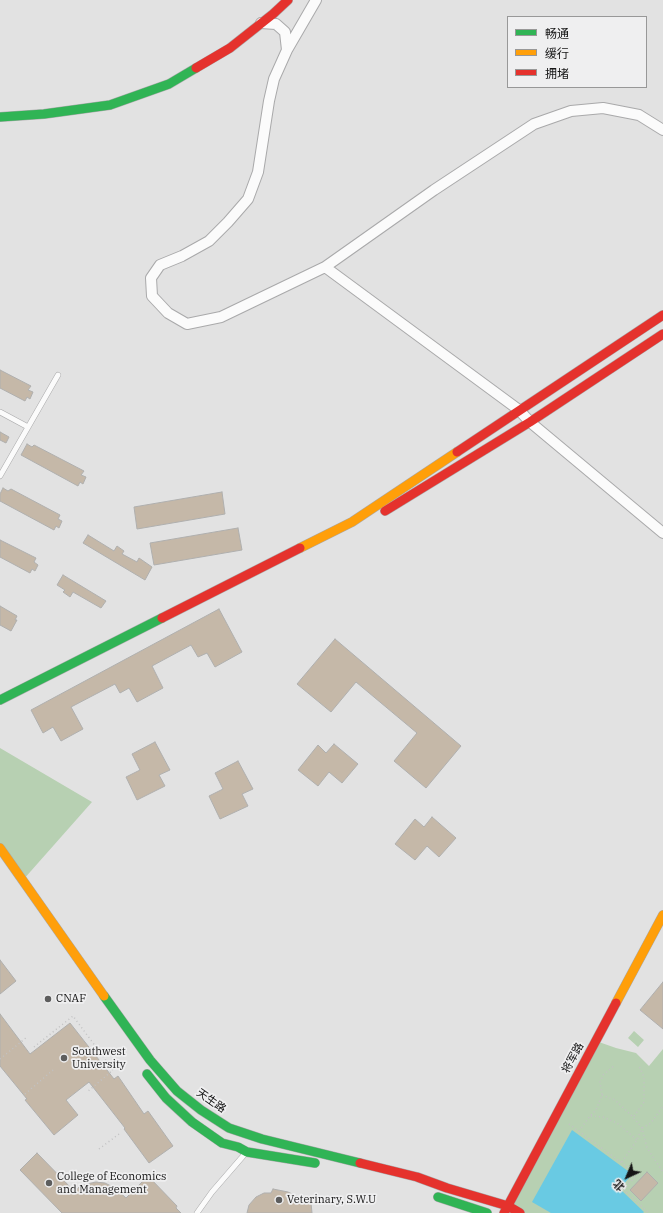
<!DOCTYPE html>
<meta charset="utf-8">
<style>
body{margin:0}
#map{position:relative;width:663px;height:1213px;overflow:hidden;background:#e2e2e2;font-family:"IBM Plex Serif","Noto Sans SC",serif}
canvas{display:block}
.legend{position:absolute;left:507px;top:16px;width:140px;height:72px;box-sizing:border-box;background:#efeff0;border:1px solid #989898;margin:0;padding:5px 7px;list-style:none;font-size:12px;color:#151515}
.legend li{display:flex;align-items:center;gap:8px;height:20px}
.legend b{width:20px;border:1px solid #989898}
.north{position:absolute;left:607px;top:1157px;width:40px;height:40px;-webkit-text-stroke:3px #efeff0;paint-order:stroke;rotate:224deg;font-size:11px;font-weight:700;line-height:16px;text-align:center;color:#151515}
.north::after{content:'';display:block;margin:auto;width:14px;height:18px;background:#151515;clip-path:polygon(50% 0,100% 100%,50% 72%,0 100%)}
</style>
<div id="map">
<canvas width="663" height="1213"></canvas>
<ul class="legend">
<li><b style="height:5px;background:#30b455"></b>畅通</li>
<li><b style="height:5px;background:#ff9f0a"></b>缓行</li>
<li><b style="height:5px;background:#e5322d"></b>拥堵</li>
</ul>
<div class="north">北</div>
</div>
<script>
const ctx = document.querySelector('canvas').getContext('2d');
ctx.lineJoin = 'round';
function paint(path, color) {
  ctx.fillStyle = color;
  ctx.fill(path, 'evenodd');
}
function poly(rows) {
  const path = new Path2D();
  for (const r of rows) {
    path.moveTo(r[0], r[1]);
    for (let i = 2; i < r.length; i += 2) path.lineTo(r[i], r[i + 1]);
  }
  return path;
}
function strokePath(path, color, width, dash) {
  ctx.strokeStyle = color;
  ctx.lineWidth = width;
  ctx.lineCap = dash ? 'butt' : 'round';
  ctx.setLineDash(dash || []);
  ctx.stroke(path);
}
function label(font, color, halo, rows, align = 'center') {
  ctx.font = font + ' "IBM Plex Serif","Noto Sans SC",serif';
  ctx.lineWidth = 3.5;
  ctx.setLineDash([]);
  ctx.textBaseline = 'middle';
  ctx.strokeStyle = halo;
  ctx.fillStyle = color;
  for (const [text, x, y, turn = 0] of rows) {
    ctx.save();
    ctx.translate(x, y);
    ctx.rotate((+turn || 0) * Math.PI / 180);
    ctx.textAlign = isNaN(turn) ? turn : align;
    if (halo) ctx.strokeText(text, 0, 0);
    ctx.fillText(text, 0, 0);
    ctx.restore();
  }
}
const green = poly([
 [0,748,92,802,23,880,0,848],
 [634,1031,644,1040,638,1047,628,1038],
 [596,1041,616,1048,636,1053,649,1066,663,1049,663,1213,520,1213,508,1206]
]);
const water = poly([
 [572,1130,632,1174,620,1189,644,1212,643,1213,551,1213,532,1202]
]);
const building = poly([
 [0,370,31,386,28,390,33,392,30,399,27,397,25,401,0,388,0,370],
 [0,432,9,437,6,443,0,440,0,432],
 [27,444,32,447,34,445,84,471,81,475,86,477,83,484,80,482,78,486,21,455,27,444],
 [3,488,8,491,11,489,60,515,58,519,62,521,59,528,56,526,54,530,0,501,0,494,3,488],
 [222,492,225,514,137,529,134,507,222,492],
 [238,528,242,550,154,565,150,543,238,528],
 [88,535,114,551,117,546,124,551,122,554,137,562,139,558,152,567,145,580,83,543,88,535],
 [0,540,36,558,34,562,38,565,35,571,32,569,30,573,0,557,0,540],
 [63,575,106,601,101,608,73,592,70,597,63,592,65,590,57,585,63,575],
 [0,606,17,616,15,620,17,620,11,631,0,625,0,606],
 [219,609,242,652,215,667,207,653,198,657,191,645,152,666,163,688,137,702,129,688,120,693,115,684,71,707,83,729,61,741,53,727,43,733,31,710,219,609],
 [335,639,461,746,426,788,394,761,417,733,356,682,331,712,297,684,335,639],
 [155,742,170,770,159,775,165,786,137,800,126,777,140,770,132,754,155,742],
 [334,744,358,764,342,783,329,772,318,786,298,770,318,745,326,753,334,744],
 [238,761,253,789,242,794,248,806,220,819,209,796,223,789,215,773,238,761],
 [432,817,456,838,439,857,427,846,415,860,395,844,415,819,424,827,432,817],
 [0,960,16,981,0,994,0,960],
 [663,982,663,1029,640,1010,663,982],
 [0,1014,30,1054,70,1023,114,1079,118,1076,144,1114,148,1111,173,1146,149,1163,124,1129,125,1128,89,1082,66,1100,78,1115,54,1135,25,1100,27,1099,0,1066,0,1014],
 [37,1153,75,1192,79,1187,87,1184,96,1182,105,1183,115,1188,126,1198,148,1176,177,1206,176,1208,181,1213,62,1213,20,1170,37,1153],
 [647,1172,658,1183,641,1201,630,1190,647,1172],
 [273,1189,288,1192,311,1203,312,1213,247,1213,249,1205,256,1197,264,1193,271,1193,273,1189]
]);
const path = poly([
 [34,1047,73,1016,113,1070,87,1092],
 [0,1059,27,1037],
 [25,1094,53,1070],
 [602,1095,615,1100,633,1117,642,1128,647,1148,663,1172],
 [591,1116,603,1117,617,1123,637,1140],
 [634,1116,644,1102,644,1077,639,1066],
 [569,1124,637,1174,624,1190,649,1213],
 [579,1131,590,1116,596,1110,602,1095,600,1082,603,1075,615,1065],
 [99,1149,119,1134],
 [622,1162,637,1140,642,1128,651,1123,663,1106]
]);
const lane = poly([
 [0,412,28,427],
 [0,476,58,375],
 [197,1213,212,1192,244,1155]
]);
const street = poly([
 [316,0,287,50,274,79,269,101,258,172,248,199,228,222,209,241,182,256,160,265,151,278,152,296,168,313,187,324,221,317,325,267,434,190,534,124,571,111,603,108,639,115,663,130],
 [261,23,276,24,285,32,287,50],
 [325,267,519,410,530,422,663,533]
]);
const fast = poly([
 [0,117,44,114,110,105,169,84,196,68],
 [0,700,162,618],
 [104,996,150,1060,177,1091,201,1110,229,1128,262,1139,360,1163],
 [147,1074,166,1098,192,1122,222,1143,238,1147,247,1152,315,1163],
 [438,1197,487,1213]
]);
const slow = poly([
 [300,548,352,522,457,452],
 [0,848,104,996],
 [616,1003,663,915]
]);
const jam = poly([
 [196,68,230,48,273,14,288,0],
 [457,452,663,315],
 [385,511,530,422,663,334],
 [162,618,300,548],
 [360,1163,417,1177,447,1188,508,1206,520,1213],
 [504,1213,616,1003]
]);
const markers = [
 [48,999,4,"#5d5d5d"],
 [64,1058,4,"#5d5d5d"],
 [49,1183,4,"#5d5d5d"],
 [279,1200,4,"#5d5d5d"]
];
const poiNames = [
 ["CNAF",56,999],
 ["Southwest",72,1052],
 ["University",72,1065],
 ["College of Economics",57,1177],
 ["and Management",57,1190],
 ["Veterinary, S.W.U",287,1200]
];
const streetNames = [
 ["将军路",573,1058,-62],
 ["天生路",211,1101,35]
];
paint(green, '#b7d0b2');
paint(water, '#69cae3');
paint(building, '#c5b8a8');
strokePath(building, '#afafae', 1);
strokePath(lane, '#a9a9aa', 6);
strokePath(street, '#a9a9aa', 12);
strokePath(fast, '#a9a9aa', 10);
strokePath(slow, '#a9a9aa', 10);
strokePath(jam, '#a9a9aa', 10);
strokePath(path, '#c2c2c3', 1.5, [1, 3]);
strokePath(lane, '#fbfbfb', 5);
strokePath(street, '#fbfbfb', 10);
strokePath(fast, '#30b455', 9);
strokePath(slow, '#ff9f0a', 9);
strokePath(jam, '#e5322d', 9);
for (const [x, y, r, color] of markers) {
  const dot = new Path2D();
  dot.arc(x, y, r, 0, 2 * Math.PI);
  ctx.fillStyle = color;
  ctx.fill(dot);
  strokePath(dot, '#efeff0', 1.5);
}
label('11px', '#151515', '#efeff0', poiNames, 'left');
label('11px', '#151515', '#efeff0', streetNames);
</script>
